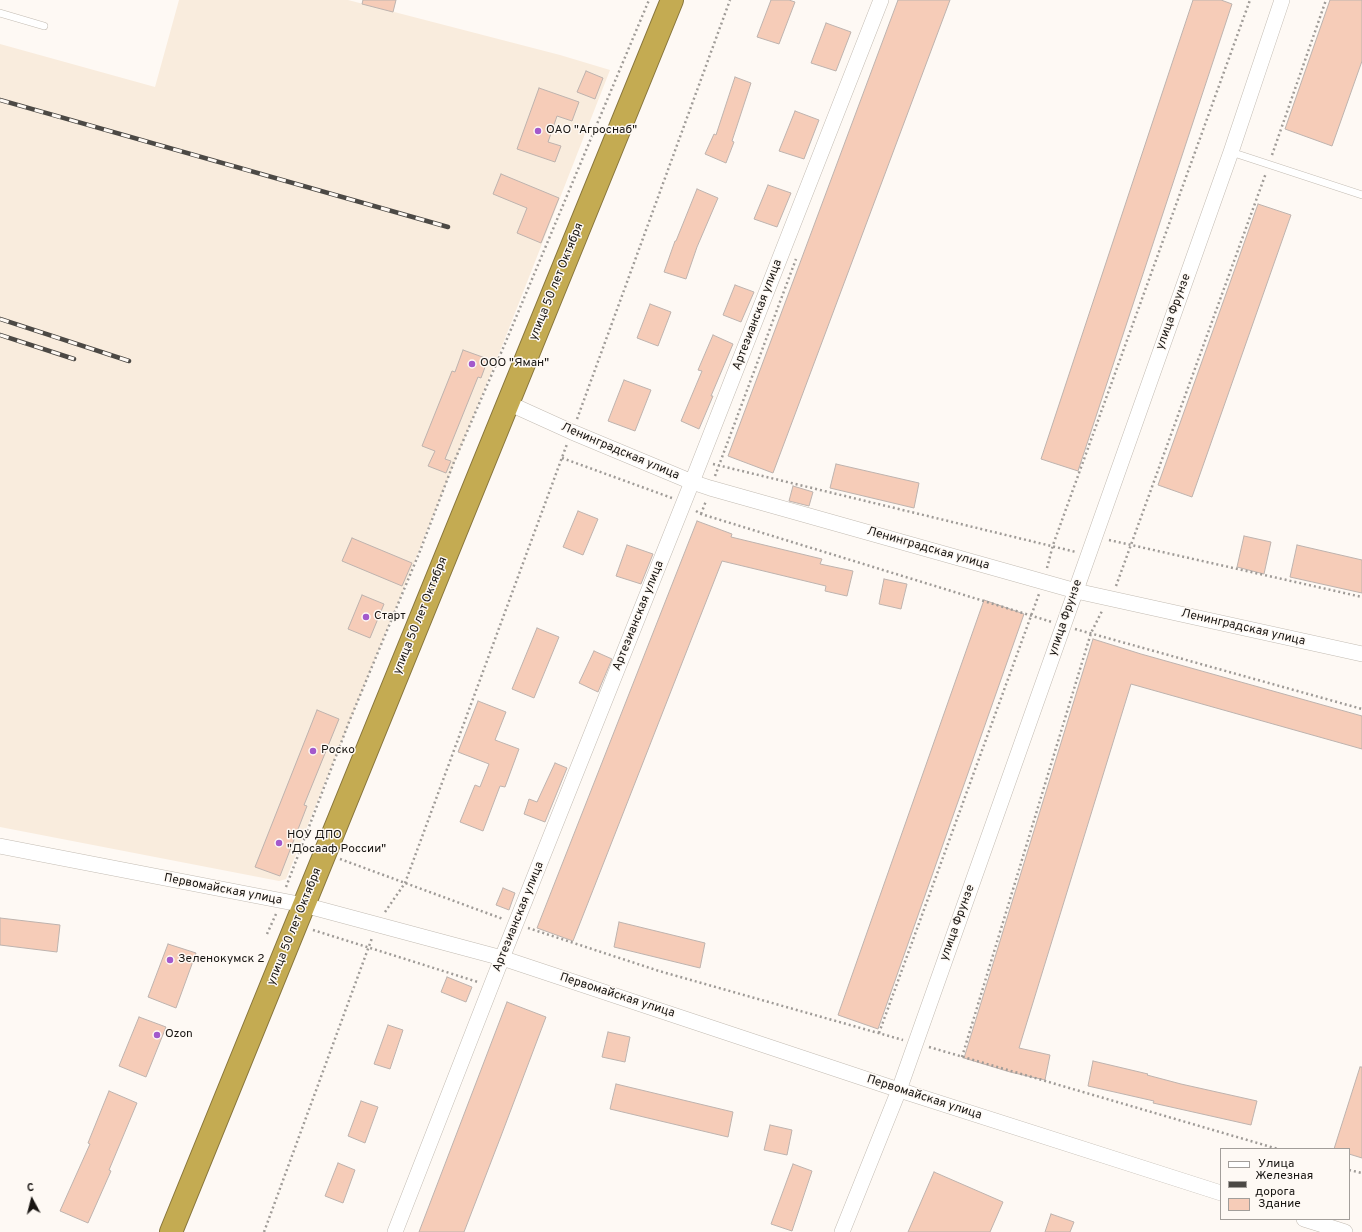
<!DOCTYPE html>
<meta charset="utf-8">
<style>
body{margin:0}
#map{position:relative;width:1362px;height:1232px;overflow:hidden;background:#fef9f4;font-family:Overpass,sans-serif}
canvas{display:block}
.legend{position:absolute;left:1220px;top:1148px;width:130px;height:72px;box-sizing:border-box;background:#fef9f4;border:1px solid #a29e9a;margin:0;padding:5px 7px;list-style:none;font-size:12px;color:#181512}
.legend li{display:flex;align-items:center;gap:8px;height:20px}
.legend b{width:20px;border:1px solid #a29e9a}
.north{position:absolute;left:12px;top:1180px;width:40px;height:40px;-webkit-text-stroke:3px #fef9f4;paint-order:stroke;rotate:353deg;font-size:11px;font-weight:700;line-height:16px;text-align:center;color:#181512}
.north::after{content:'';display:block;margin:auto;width:14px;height:18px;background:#181512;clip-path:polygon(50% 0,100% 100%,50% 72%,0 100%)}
</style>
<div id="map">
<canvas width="1362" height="1232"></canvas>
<ul class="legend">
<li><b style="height:5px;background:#fff"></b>Улица</li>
<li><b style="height:5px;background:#4c4945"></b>Железная дорога</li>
<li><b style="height:11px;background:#f6ccb8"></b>Здание</li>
</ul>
<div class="north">С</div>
</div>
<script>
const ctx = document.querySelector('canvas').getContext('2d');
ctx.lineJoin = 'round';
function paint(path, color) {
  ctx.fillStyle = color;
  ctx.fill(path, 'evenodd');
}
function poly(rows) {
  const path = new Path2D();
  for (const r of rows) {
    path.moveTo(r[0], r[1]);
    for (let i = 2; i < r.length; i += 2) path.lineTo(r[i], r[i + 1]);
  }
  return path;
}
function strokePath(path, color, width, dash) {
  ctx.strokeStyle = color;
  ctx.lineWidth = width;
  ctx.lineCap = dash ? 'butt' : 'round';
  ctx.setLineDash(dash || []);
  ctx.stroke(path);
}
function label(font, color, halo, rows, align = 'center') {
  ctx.font = font + ' Overpass,sans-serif';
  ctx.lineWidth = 3;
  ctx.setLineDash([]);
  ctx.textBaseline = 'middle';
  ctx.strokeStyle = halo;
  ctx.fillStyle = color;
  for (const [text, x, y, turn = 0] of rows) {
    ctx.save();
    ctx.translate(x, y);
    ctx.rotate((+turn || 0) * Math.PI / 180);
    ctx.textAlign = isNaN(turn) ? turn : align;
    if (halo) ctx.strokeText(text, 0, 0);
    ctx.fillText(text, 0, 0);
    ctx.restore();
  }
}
const built = poly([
 [179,0,348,0,560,55,610,70,504,341,286,879,279,881,0,827,0,44,155,87]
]);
const building = poly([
 [363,0,396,0,393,12,362,4,363,0],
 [771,0,789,0,795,2,779,44,757,37,771,0],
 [898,0,950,0,773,473,728,456,898,0],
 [1193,0,1221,0,1232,4,1078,471,1041,459,1193,0],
 [1330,0,1362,0,1362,61,1332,146,1285,129,1330,0],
 [826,23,851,32,836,71,811,63,826,23],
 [586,71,603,78,595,99,577,92,586,71],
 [735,77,751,83,732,141,734,142,726,163,705,154,714,134,716,135,735,77],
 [539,88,579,102,572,121,557,116,548,142,561,146,555,162,517,149,539,88],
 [795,111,819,120,804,159,779,151,795,111],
 [501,174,559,198,541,243,517,233,527,208,493,194,501,174],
 [768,185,791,193,777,227,754,219,768,185],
 [697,189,718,198,697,247,686,279,664,272,675,241,676,241,697,189],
 [1258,204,1291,215,1192,497,1158,485,1258,204],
 [735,285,754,292,741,322,723,315,735,285],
 [650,304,671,312,658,346,637,338,650,304],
 [713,335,733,344,711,396,713,396,699,429,681,421,702,371,698,370,713,335],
 [463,350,488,359,481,378,478,377,445,459,451,461,446,473,428,466,435,451,422,446,452,371,455,372,463,350],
 [624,380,651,390,635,431,608,421,624,380],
 [836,464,919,483,914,508,830,488,836,464],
 [793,486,813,492,809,506,789,501,793,486],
 [578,511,598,519,583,555,563,547,578,511],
 [697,521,732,534,731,537,822,559,820,564,853,571,847,596,825,591,826,586,722,561,573,941,537,928,697,521],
 [1244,536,1271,542,1264,574,1237,567,1244,536],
 [352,538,412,563,402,586,342,561,352,538],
 [627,545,653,554,641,584,616,576,627,545],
 [1297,545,1362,560,1362,593,1290,577,1297,545],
 [884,579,907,584,901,609,879,604,884,579],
 [362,595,384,604,370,638,348,629,362,595],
 [984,600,1024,614,878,1029,838,1015,984,600],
 [537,628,559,637,534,698,512,689,537,628],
 [1093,639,1141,654,1362,716,1362,749,1131,684,1019,1048,1050,1055,1045,1080,1010,1072,964,1058,1093,639],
 [594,651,612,659,598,692,579,683,594,651],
 [478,701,506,712,495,740,519,749,505,787,500,786,483,831,460,822,475,785,480,787,489,764,458,752,478,701],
 [317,710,339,719,304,805,307,806,280,876,255,867,317,710],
 [555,763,567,768,545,822,524,814,529,799,537,802,555,763],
 [503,888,515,893,509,910,496,905,503,888],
 [0,918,60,925,57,952,0,945,0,918],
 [619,922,705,943,700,968,614,947,619,922],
 [168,944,196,953,176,1008,148,997,168,944],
 [447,977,472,987,466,1002,441,992,447,977],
 [507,1002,546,1017,501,1136,464,1232,419,1232,507,1002],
 [139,1017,166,1027,146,1077,119,1066,139,1017],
 [388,1025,403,1030,390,1069,374,1064,388,1025],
 [608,1032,630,1037,625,1062,602,1057,608,1032],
 [1093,1061,1148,1074,1147,1075,1181,1084,1257,1101,1251,1125,1153,1103,1154,1101,1088,1086,1093,1061],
 [1360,1067,1362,1067,1362,1158,1349,1154,1349,1149,1334,1149,1360,1067],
 [616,1084,733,1112,728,1137,610,1109,616,1084],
 [109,1091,137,1103,109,1170,111,1171,88,1223,60,1211,90,1144,88,1143,109,1091],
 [361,1101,378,1107,365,1143,348,1136,361,1101],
 [770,1125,792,1130,787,1155,764,1150,770,1125],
 [338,1163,355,1170,343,1203,325,1196,338,1163],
 [793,1164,812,1171,792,1231,771,1224,793,1164],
 [934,1172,1003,1202,990,1232,908,1232,934,1172],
 [1051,1214,1074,1222,1070,1232,1045,1232,1051,1214]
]);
const path = poly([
 [1272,155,1326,0],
 [577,419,730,0],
 [562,458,672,498],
 [713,464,1076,552],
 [715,476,796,259],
 [696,511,701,514,1052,622],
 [701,514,706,501],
 [1109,540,1362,597],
 [1047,568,1053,545,1250,0],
 [1116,586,1266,173],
 [1075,629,1362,709],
 [302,846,309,849],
 [340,859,503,919],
 [286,887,349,722,420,551,454,462,504,346,649,0],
 [385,912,405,883,567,444],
 [528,928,659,971,903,1040],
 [313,930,478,982],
 [267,934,276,914],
 [879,1033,1039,594],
 [929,1047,1278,1149],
 [962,1057,1091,633,1102,611],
 [1349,1170,1362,1173],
 [264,1232,372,938]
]);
const lane = poly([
 [0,13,44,26],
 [1231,152,1362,195]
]);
const street = poly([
 [508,403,572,432,692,482,710,488,1076,591,1362,654],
 [0,846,304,905,502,958,899,1090,1221,1193],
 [1304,1219,1345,1232],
 [395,1232,502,958,692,482,881,0],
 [842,1232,899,1090,1231,152,1282,0]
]);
const highway = poly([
 [171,1232,672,0]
]);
const rail = poly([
 [0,100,448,227],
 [0,319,129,361],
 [0,335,74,359]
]);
const markers = [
 [538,131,4,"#a359cc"],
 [472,364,4,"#a359cc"],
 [366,617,4,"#a359cc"],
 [313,751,4,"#a359cc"],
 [279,843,4,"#a359cc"],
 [170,960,4,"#a359cc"],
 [157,1035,4,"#a359cc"]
];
const poiNames = [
 ["ОАО \"Агроснаб\"",546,131],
 ["ООО \"Яман\"",480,364],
 ["Старт",374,617],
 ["Роско",321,751],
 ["НОУ ДПО",287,836],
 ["\"Досааф России\"",287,850],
 ["Зеленокумск 2",178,960],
 ["Ozon",165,1035]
];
const streetNames = [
 ["улица 50 лет Октября",557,282,-68],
 ["улица Фрунзе",1174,312,-70],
 ["Артезианская улица",758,315,-69],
 ["Ленинградская улица",620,452,23],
 ["Ленинградская улица",928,549,16],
 ["улица 50 лет Октября",421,616,-68],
 ["Артезианская улица",639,616,-68],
 ["улица Фрунзе",1066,618,-71],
 ["Ленинградская улица",1243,628,13],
 ["Первомайская улица",223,890,11],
 ["Артезианская улица",519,917,-68],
 ["улица Фрунзе",958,923,-70],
 ["улица 50 лет Октября",295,927,-68],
 ["Первомайская улица",617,996,18],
 ["Первомайская улица",924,1098,18]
];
paint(built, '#f9ecdd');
paint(building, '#f6ccb8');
strokePath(building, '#beb3ae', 1);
strokePath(lane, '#c3bcb3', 8);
strokePath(street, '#c3bcb3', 16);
strokePath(highway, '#88763c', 24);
strokePath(path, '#9f9b97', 2.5, [2, 3]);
strokePath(lane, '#fff', 7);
strokePath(street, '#fff', 15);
strokePath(highway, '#c4ab52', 22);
strokePath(rail, '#4c4945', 4.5);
strokePath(rail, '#fef9f4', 3, [9]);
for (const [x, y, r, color] of markers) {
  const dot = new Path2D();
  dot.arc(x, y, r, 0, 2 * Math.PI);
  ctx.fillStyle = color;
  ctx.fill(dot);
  strokePath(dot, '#fef9f4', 1.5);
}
label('12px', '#181512', '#fef9f4', poiNames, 'left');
label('12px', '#181512', '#fef9f4', streetNames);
</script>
